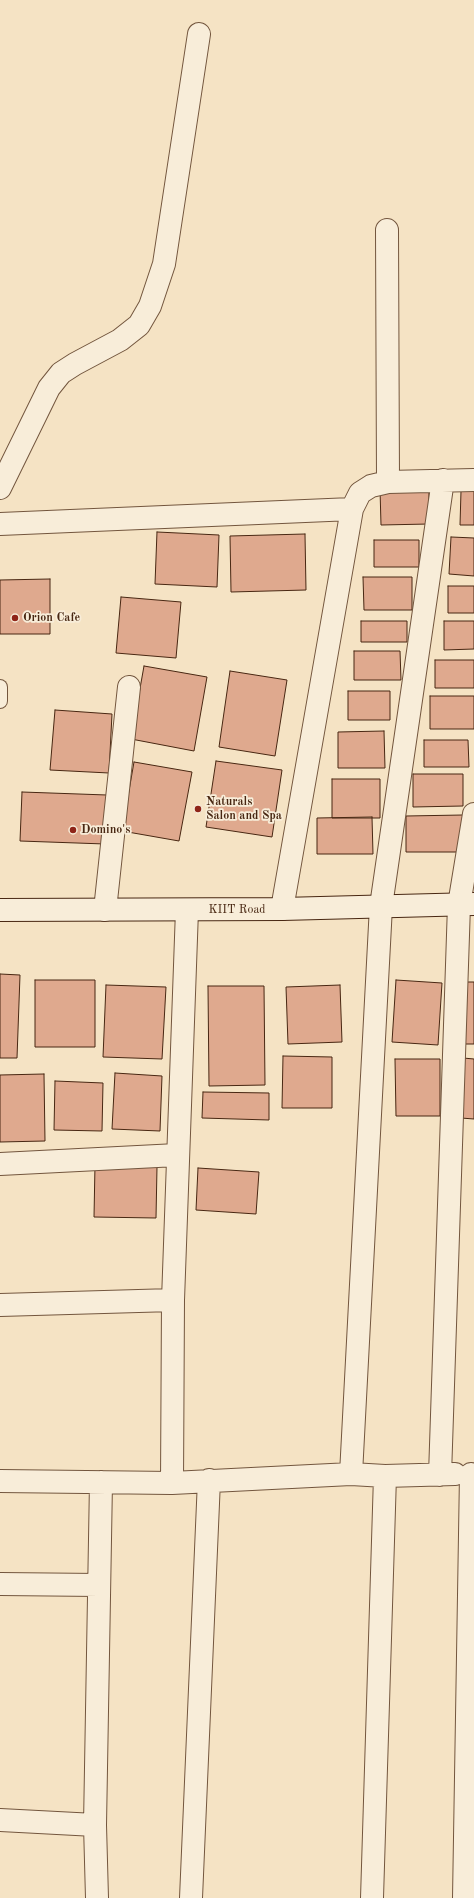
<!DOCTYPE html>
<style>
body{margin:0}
canvas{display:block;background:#f5e3c4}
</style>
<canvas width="474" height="1898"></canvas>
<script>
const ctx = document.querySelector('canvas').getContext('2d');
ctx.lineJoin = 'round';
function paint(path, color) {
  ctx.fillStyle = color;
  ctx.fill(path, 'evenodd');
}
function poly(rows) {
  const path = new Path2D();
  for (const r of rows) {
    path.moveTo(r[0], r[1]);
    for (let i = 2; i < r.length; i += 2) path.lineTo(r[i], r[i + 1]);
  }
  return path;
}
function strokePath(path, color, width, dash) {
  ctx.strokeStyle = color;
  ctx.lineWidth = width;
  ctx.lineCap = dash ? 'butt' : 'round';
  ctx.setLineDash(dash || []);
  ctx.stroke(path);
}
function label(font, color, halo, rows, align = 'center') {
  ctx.font = font + ' "Old Standard TT",serif';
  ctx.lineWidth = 3.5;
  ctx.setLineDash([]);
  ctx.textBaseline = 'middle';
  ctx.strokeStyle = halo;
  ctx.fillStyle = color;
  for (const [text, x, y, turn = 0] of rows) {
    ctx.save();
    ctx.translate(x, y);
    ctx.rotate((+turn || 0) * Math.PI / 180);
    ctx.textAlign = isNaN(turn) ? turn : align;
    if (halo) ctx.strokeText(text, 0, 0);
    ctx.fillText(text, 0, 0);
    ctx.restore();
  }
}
const building = poly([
 [380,489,429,489,429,524,381,525,380,489],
 [474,490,474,525,460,525,461,491,474,490],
 [157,532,219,535,217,587,155,584,157,532],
 [305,534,306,590,231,592,230,536,305,534],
 [451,537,474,538,474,576,449,574,451,537],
 [374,540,419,540,419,567,374,567,374,540],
 [363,577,412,577,412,610,364,610,363,577],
 [50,579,50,634,0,634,0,580,50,579],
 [448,586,474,586,474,613,448,613,448,586],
 [121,597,181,602,176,658,116,653,121,597],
 [361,621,407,621,407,642,361,642,361,621],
 [444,621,474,621,474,649,444,650,444,621],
 [354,651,400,651,401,680,354,680,354,651],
 [435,660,474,660,474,688,435,688,435,660],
 [144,666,207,677,194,751,131,739,144,666],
 [230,671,287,680,275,756,219,747,230,671],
 [348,691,390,691,390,720,348,720,348,691],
 [430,696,474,696,474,729,430,729,430,696],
 [55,710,112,714,109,773,50,770,55,710],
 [384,731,385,768,338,768,338,732,384,731],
 [424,740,468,740,469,767,424,767,424,740],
 [216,761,282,770,272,837,206,827,216,761],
 [134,762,192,772,179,841,122,831,134,762],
 [413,774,463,774,463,806,413,807,413,774],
 [332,779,380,779,380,818,332,818,332,779],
 [22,792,107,795,105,844,20,841,22,792],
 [463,815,463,852,406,852,406,816,463,815],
 [372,817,373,854,317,854,317,818,372,817],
 [0,974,20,975,17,1058,0,1058,0,974],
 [35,980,95,980,95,1047,35,1047,35,980],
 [396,980,442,983,438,1045,392,1042,396,980],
 [464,982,474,982,474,1044,464,1044,464,982],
 [106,985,166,987,162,1059,103,1057,106,985],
 [340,985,342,1042,288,1044,286,987,340,985],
 [208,986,264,986,265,1085,209,1086,208,986],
 [283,1056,332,1057,332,1108,282,1108,283,1056],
 [463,1058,474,1059,474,1119,461,1118,463,1058],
 [395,1059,440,1059,440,1116,396,1116,395,1059],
 [115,1073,162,1076,160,1131,112,1129,115,1073],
 [44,1074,45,1141,0,1142,0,1075,44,1074],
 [55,1081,103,1083,102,1131,54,1130,55,1081],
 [203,1092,269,1093,269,1120,202,1118,203,1092],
 [95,1165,157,1167,156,1218,94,1217,95,1165],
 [198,1168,259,1172,256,1214,196,1210,198,1168]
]);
const service = poly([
 [0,687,0,701]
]);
const minor = poly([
 [387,230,388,482],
 [0,488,49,388,61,373,75,364,120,340,139,325,150,306,164,264,199,34],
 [0,524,352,509],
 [282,909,352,509,360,493,371,486,388,482,474,480],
 [105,910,129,687],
 [0,1164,177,1155],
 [0,1305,173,1300],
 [351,1474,381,906,443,480],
 [440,1475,459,905,474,814],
 [0,1481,172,1483,173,1300,187,910],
 [172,1483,351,1474,385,1476,455,1474],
 [0,1584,99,1585],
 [0,1820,95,1825],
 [97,1898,95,1825,101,1482],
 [191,1898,209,1480],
 [372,1898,385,1476],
 [464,1898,471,1474]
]);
const secondary = poly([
 [0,910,282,909,474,904]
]);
const markers = [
 [15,618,4,"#8f2418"],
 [198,809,4,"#8f2418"],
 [73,830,4,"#8f2418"]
];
const poiNames = [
 ["Orion Cafe",23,618],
 ["Naturals",206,802],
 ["Salon and Spa",206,816],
 ["Domino's",81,830]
];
const streetNames = [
 ["KIIT Road",237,910]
];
paint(building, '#dfa98e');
strokePath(building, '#482712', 1);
strokePath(service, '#73563e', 16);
strokePath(minor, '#73563e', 24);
strokePath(secondary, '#482712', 24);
strokePath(service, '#f8edd9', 14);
strokePath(minor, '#f8edd9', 22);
strokePath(secondary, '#f8edd9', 22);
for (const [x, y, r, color] of markers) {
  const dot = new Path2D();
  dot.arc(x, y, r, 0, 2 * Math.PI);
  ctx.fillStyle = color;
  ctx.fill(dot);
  strokePath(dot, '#f8edd9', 1.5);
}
label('bold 12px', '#482712', '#f8edd9', poiNames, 'left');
label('12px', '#482712', '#f8edd9', streetNames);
</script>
